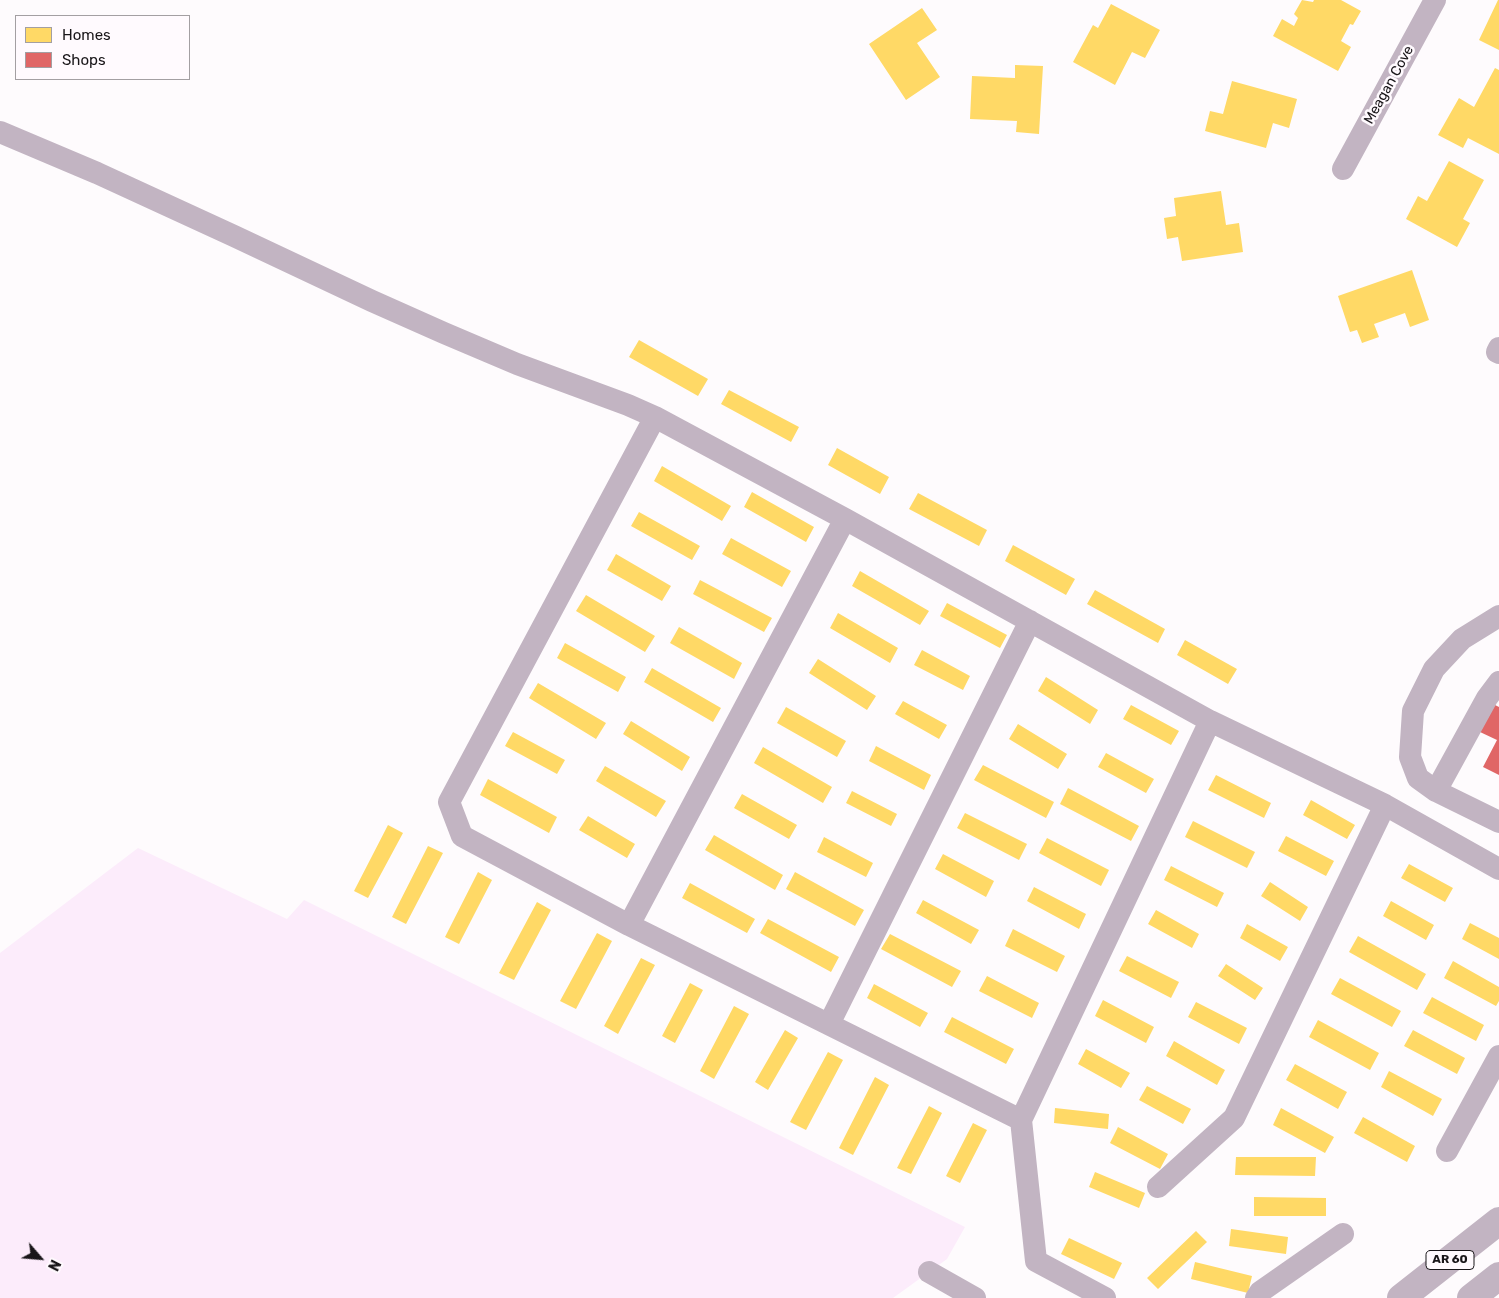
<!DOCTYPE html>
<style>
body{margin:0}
#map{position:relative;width:1499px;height:1298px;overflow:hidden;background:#fefbfd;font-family:Rubik,sans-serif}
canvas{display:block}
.legend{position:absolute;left:15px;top:15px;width:175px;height:65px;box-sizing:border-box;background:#fffafe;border:1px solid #a39fa2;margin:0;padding:6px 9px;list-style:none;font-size:15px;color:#191619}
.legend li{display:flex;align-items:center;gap:10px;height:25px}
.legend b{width:25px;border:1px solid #a39fa2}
.north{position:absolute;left:15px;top:1233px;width:50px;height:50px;-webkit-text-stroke:4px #fffafe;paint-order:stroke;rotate:117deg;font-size:14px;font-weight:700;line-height:20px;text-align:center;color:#191619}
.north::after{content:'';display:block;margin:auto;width:18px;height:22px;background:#191619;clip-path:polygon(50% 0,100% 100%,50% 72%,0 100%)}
</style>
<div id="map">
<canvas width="1499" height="1298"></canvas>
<ul class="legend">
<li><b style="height:14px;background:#ffd966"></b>Homes</li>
<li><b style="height:14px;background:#e06666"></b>Shops</li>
</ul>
<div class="north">N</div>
</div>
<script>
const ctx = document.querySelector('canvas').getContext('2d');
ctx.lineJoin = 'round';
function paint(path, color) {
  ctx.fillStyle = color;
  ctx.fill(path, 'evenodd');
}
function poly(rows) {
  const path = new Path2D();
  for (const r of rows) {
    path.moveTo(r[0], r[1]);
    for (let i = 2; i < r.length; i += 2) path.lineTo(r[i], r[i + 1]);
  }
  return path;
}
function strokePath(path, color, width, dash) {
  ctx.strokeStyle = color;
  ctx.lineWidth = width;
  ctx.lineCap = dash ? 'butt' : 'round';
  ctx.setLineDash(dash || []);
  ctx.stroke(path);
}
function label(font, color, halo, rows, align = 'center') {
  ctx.font = font + ' Rubik,sans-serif';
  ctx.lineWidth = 5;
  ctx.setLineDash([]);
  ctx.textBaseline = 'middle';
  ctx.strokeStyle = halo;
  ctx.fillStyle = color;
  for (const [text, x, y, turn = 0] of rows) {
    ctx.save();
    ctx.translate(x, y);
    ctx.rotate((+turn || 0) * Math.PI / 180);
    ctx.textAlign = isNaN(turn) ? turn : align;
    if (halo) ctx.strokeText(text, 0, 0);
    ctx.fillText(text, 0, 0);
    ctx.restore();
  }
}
const green = poly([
 [138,848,287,919,304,900,965,1227,947,1259,893,1298,0,1298,0,953]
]);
const homes = poly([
 [1302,0,1313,2,1314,0,1341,0,1361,11,1353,25,1350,24,1341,41,1351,47,1338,71,1273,36,1282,19,1294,26,1298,18,1294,14],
 [1498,0,1499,0,1499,50,1479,40],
 [1111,4,1160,30,1145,58,1132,52,1115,85,1073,62,1093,25,1098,28],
 [922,8,937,30,917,43,940,77,906,100,869,44],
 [1015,65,1043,66,1039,134,1016,132,1017,121,970,119,972,76,1015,78],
 [1495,68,1499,70,1499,154,1468,138,1463,148,1438,135,1459,98,1474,107],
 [1232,81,1297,99,1289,128,1273,123,1266,148,1205,131,1210,111,1223,114],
 [1449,161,1484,180,1463,219,1470,223,1457,247,1406,219,1418,196,1427,201],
 [1221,191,1226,225,1239,223,1243,252,1182,261,1178,237,1167,239,1164,218,1176,216,1174,198],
 [1412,270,1429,320,1410,327,1405,313,1374,324,1379,337,1362,343,1357,330,1350,332,1338,296],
 [639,340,708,379,698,396,629,357],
 [729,390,799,427,791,442,721,404],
 [837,448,889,477,880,494,828,465],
 [662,466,731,506,722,521,654,481],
 [752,492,814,527,806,542,744,507],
 [918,493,987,530,979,546,909,509],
 [639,512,700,546,692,560,631,526],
 [731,538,791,571,782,587,722,554],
 [1013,545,1075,579,1066,595,1005,561],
 [616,554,671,586,662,601,607,570],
 [860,571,929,611,920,625,852,586],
 [700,580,772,618,764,632,693,594],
 [1095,590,1165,629,1158,643,1087,604],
 [586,595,655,636,645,652,576,611],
 [947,603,1007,635,1000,648,940,616],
 [838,613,898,648,890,663,830,628],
 [679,627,742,663,734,679,670,643],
 [1185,640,1237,669,1228,684,1177,655],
 [565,643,626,677,618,692,557,658],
 [922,650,970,676,963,690,914,665],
 [818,659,876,696,867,710,809,673],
 [652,668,721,708,713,722,644,682],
 [1046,677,1098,710,1090,724,1038,691],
 [538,683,606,723,596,739,529,698],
 [903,701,947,725,939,739,895,714],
 [1131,705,1179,731,1171,745,1123,719],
 [786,707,846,741,837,757,777,723],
 [631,721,690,757,682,771,623,734],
 [1018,724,1067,754,1058,769,1009,739],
 [513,732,565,760,557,774,505,746],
 [876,746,931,775,924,790,869,761],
 [763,747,832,787,823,803,754,763],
 [1106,753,1154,779,1146,793,1098,767],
 [983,765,1054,802,1046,818,974,780],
 [605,766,666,801,656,817,596,781],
 [1216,775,1271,803,1264,818,1208,790],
 [488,779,557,817,549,833,480,795],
 [1068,788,1139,826,1131,841,1060,804],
 [852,791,897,814,891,826,846,803],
 [742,794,797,825,789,839,734,808],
 [1311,800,1355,825,1347,839,1303,815],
 [965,813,1027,844,1019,860,957,828],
 [588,816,635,844,627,858,579,830],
 [1193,821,1255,852,1247,868,1185,837],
 [388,825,403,833,368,898,354,891],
 [714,835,783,875,775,890,705,850],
 [1286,836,1334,861,1326,876,1278,851],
 [824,837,873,863,866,877,817,852],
 [1047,838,1109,870,1101,886,1039,853],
 [428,846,443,853,406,924,392,917],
 [943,854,994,881,986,897,935,869],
 [1409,864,1453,888,1445,902,1401,878],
 [1171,866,1224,893,1217,907,1164,880],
 [478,872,492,880,459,944,445,937],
 [795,872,864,910,855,926,786,889],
 [1270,882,1308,907,1300,921,1261,896],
 [690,883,755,919,747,933,682,898],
 [1034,887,1086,914,1079,929,1027,901],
 [923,900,979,930,971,944,916,913],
 [1391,901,1434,925,1426,940,1383,916],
 [537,902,551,910,514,980,499,973],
 [1156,910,1199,934,1192,948,1148,924],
 [768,919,839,957,831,972,760,933],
 [1470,923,1499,938,1499,959,1462,939],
 [1247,924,1288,947,1280,961,1240,938],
 [1013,929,1065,956,1057,972,1005,946],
 [597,933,612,941,576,1009,560,1001],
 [890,934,961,971,952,987,881,949],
 [1358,936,1426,974,1417,990,1349,952],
 [1127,956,1179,982,1171,998,1119,971],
 [641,958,655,965,618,1034,604,1026],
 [1453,961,1499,987,1499,1001,1496,1006,1444,978],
 [1226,964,1263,988,1255,1000,1218,976],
 [987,976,1039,1003,1032,1018,979,991],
 [1340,978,1401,1011,1392,1027,1331,994],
 [690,983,703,990,675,1043,662,1036],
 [874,984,928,1013,920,1027,867,998],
 [1432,997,1484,1025,1476,1041,1423,1013],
 [1103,1000,1154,1027,1146,1043,1095,1016],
 [1196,1002,1247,1028,1239,1044,1188,1017],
 [734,1006,749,1014,714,1079,700,1071],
 [952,1017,1014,1049,1006,1064,944,1032],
 [1318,1020,1379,1053,1370,1070,1309,1037],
 [785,1030,798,1038,768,1090,755,1082],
 [1413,1030,1465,1058,1457,1074,1404,1046],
 [1174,1041,1225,1070,1217,1085,1166,1056],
 [1086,1049,1130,1073,1121,1088,1078,1064],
 [828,1052,843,1060,806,1130,790,1122],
 [1295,1064,1347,1092,1338,1109,1286,1080],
 [1389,1071,1442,1099,1433,1116,1381,1087],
 [875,1077,889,1085,853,1155,839,1148],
 [1147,1086,1191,1109,1183,1124,1139,1100],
 [929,1106,942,1113,911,1174,897,1168],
 [1055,1108,1109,1114,1108,1129,1054,1123],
 [1281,1108,1334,1137,1325,1153,1273,1125],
 [1363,1117,1415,1146,1407,1162,1354,1133],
 [973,1123,987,1130,960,1183,946,1176],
 [1118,1127,1168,1154,1160,1169,1110,1143],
 [1236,1157,1316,1157,1315,1176,1235,1175],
 [1095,1172,1145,1193,1139,1208,1089,1187],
 [1254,1197,1326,1198,1326,1216,1254,1216],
 [1231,1229,1288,1237,1286,1254,1229,1246],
 [1196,1231,1207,1242,1158,1289,1147,1278],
 [1069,1238,1122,1263,1114,1279,1061,1254],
 [1195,1262,1252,1276,1248,1293,1191,1279]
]);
const shops = poly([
 [1495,705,1499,707,1499,775,1483,767,1497,740,1480,732]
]);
const minor = poly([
 [0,132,97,173,234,236,372,301,444,333,517,364,628,405,655,417,845,519,1210,721,1385,805,1499,869],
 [1343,169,1435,0],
 [1499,348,1497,352,1499,353],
 [655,417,449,802,462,836,629,925,1021,1120],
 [1499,616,1462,639,1434,669,1413,711,1410,757,1418,778,1436,791,1499,822],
 [1436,791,1487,698,1499,682],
 [629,925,845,519],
 [829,1024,1030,621],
 [1447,1151,1499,1056],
 [1158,1187,1234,1118,1385,805],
 [929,1272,975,1298],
 [1105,1298,1036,1261,1021,1120,1210,721],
 [1256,1298,1260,1292,1343,1234]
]);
const major = poly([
 [1401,1298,1499,1221],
 [1471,1298,1499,1276]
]);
const shields = [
 [1450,1260,48]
];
const shieldNames = [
 ["AR 60",1450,1260]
];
const streetNames = [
 ["Meagan Cove",1389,85,-61]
];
paint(green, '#fcecfb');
paint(homes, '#ffd966');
paint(shops, '#e06666');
strokePath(minor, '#c2b4c2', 22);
strokePath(major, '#c2b4c2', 28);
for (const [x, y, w] of shields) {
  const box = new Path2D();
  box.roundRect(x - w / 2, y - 9.5, w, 19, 4);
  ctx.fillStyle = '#fffafe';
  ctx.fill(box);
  strokePath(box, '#191619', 1);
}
label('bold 12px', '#191619', null, shieldNames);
label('14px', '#191619', '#fffafe', streetNames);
</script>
